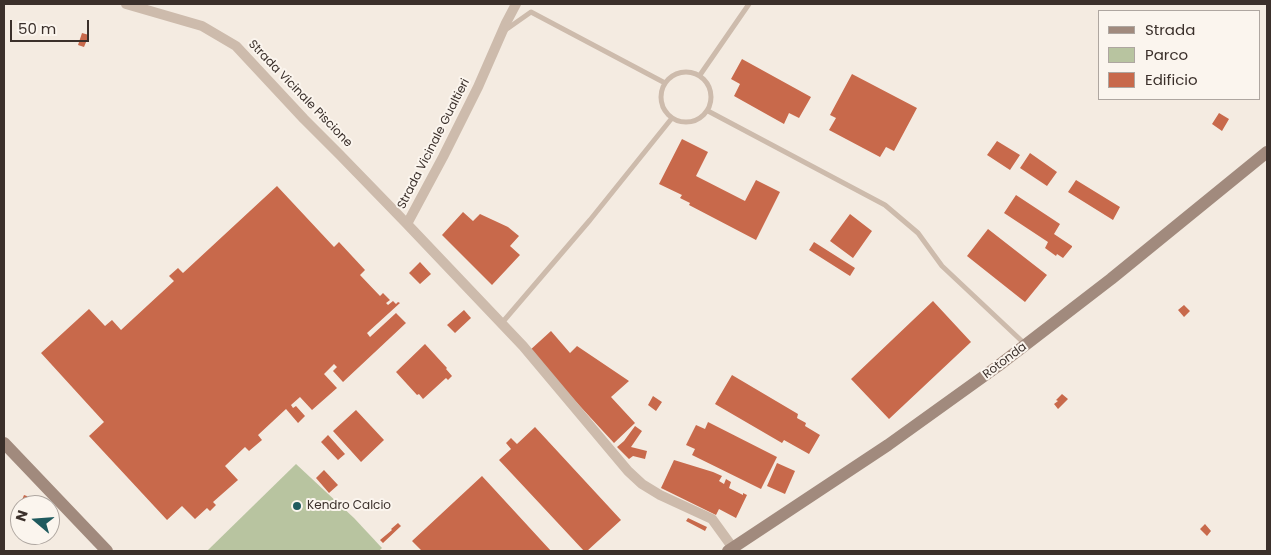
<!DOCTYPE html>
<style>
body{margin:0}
#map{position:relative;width:1271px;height:555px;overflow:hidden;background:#f4ebe1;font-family:Poppins,sans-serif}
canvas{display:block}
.frame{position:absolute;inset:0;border:5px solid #3b302b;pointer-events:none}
.legend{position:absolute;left:1098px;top:10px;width:162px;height:90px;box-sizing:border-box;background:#fbf5ee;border:1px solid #aea6a0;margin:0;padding:6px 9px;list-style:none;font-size:15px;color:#3b302b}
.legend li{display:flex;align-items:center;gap:10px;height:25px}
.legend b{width:25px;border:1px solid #aea6a0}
.north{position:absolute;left:10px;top:495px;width:50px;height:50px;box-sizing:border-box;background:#fbf5ee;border:1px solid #aea6a0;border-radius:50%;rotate:288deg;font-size:14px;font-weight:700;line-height:20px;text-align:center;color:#3b302b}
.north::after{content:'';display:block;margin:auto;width:18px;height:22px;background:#1f5a5e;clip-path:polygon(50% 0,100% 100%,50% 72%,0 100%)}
.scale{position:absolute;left:10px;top:20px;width:79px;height:22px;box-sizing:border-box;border:2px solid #3b302b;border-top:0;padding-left:6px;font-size:15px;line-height:18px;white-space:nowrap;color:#3b302b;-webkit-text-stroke:4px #fbf5ee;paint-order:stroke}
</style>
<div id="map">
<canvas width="1271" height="555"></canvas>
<div class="frame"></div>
<ul class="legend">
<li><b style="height:6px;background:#a18a7d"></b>Strada</li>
<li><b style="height:14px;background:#b8c4a0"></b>Parco</li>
<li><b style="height:14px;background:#c8694b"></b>Edificio</li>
</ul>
<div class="north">N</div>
<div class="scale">50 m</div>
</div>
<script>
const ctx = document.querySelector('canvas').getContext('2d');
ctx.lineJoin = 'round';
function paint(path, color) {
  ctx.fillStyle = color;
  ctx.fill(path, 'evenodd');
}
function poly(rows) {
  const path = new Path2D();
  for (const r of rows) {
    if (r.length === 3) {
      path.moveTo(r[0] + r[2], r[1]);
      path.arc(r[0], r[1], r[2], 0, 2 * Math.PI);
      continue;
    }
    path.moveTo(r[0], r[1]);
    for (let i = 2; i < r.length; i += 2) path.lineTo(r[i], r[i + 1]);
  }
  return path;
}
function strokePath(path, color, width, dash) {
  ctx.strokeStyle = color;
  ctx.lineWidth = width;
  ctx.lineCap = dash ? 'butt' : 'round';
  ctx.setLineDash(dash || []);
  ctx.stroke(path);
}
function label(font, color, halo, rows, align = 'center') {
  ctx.font = font + ' Poppins,sans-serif';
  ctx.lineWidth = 4;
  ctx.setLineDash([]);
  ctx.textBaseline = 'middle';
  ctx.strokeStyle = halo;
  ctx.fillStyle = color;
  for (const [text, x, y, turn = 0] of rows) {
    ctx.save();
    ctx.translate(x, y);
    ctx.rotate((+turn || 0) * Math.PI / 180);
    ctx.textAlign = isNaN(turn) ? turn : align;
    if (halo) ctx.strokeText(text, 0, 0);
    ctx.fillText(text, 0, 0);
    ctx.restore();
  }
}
const green = poly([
 [296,464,354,518,382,548,379,551,207,551]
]);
const building = poly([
 [82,33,89,35,84,47,78,45],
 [742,59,811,97,799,118,789,113,784,124,734,96,740,84,731,79],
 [852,74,917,108,894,151,886,147,880,157,829,130,836,118,830,115],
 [1219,113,1229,119,1222,131,1212,124],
 [682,139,708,152,696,176,745,201,756,180,780,192,756,240,689,205,690,203,680,198,682,195,659,184],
 [997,141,1020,155,1010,170,987,155],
 [1030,153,1057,172,1047,186,1020,168],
 [1076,180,1120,207,1113,220,1068,192],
 [277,186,334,247,339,242,365,270,360,275,380,296,383,293,390,300,386,303,388,305,393,301,396,304,398,302,400,303,367,333,370,337,396,313,406,323,343,382,333,371,337,367,334,364,324,374,337,388,312,410,300,397,291,405,293,408,296,406,305,416,298,423,286,409,258,435,262,440,249,451,245,447,225,466,238,480,213,502,216,505,210,511,207,508,195,519,182,506,167,520,89,436,104,422,41,353,89,309,105,326,112,320,121,330,174,281,169,276,178,268,183,273],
 [1016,195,1060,224,1054,234,1072,246,1072,247,1063,258,1057,254,1056,256,1045,248,1048,242,1004,213],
 [463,212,473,221,480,214,508,227,519,236,510,246,520,255,492,285,442,235],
 [850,214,872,231,853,258,830,241],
 [988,229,1047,275,1025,302,967,256],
 [814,242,855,268,850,276,809,250],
 [420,262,431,274,420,284,409,273],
 [933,301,971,342,889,419,851,379],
 [1184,305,1190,311,1184,317,1178,310],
 [464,310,471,318,455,333,447,325],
 [551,331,570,353,577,346,629,381,611,397,635,423,614,443,529,351],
 [425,344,447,368,446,369,452,376,448,380,446,378,423,399,419,394,417,395,396,372],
 [732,375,798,414,797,418,806,423,805,426,820,435,809,454,784,440,782,443,715,404],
 [1062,394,1068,399,1058,409,1054,404,1058,401,1056,400],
 [653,396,662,402,656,411,648,405],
 [356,410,384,440,361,462,333,431],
 [708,422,777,457,761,489,692,455,695,449,686,445,696,425,705,429],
 [635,426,642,431,631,447,647,451,645,459,633,456,629,459,617,447,624,441],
 [535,427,621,520,587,551,584,551,499,460,511,449,506,443,511,438,517,444],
 [328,435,345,454,338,460,321,442],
 [674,460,713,472,722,476,719,481,724,484,726,479,731,482,729,488,743,495,743,493,747,495,736,518,719,509,716,515,661,488],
 [777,463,795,471,785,494,767,486],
 [324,470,338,485,329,493,316,478],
 [482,476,551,551,422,551,412,541],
 [24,495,38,500,36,505,20,505],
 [688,518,707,527,705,531,686,521],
 [398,523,401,526,383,543,380,540,392,530,391,529],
 [1205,524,1211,531,1207,536,1200,529]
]);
const service = poly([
 [504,31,531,12,665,83],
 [686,97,25],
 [700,75,749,4],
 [708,111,885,205,918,233,942,266,1026,345],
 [501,324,590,220,672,118]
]);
const minor = poly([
 [126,4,202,26,236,46,304,119,340,155,407,224],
 [516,4,506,23,478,87,443,157,407,224,523,346,628,471,642,484,660,495,712,519,733,548]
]);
const secondary = poly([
 [4,443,107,551],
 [728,551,888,445,998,366,1111,279,1267,152]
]);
const markers = [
 [297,506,5,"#1f5a5e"]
];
const streetNames = [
 ["Strada Vicinale Piscione",300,94,46],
 ["Strada Vicinale Gualtieri",434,144,-63],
 ["Rotonda",1005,361,-37]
];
const poiNames = [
 ["Kendro Calcio",307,506]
];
paint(green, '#b8c4a0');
paint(building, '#c8694b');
strokePath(service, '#cdbbac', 5);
strokePath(minor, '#cdbbac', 10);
strokePath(secondary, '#a18a7d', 12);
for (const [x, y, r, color] of markers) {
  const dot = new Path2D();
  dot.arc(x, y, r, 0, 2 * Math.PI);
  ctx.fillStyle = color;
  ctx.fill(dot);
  strokePath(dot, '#fbf5ee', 2);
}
label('12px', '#3b302b', '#fbf5ee', streetNames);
label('12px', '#3b302b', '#fbf5ee', poiNames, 'left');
</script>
